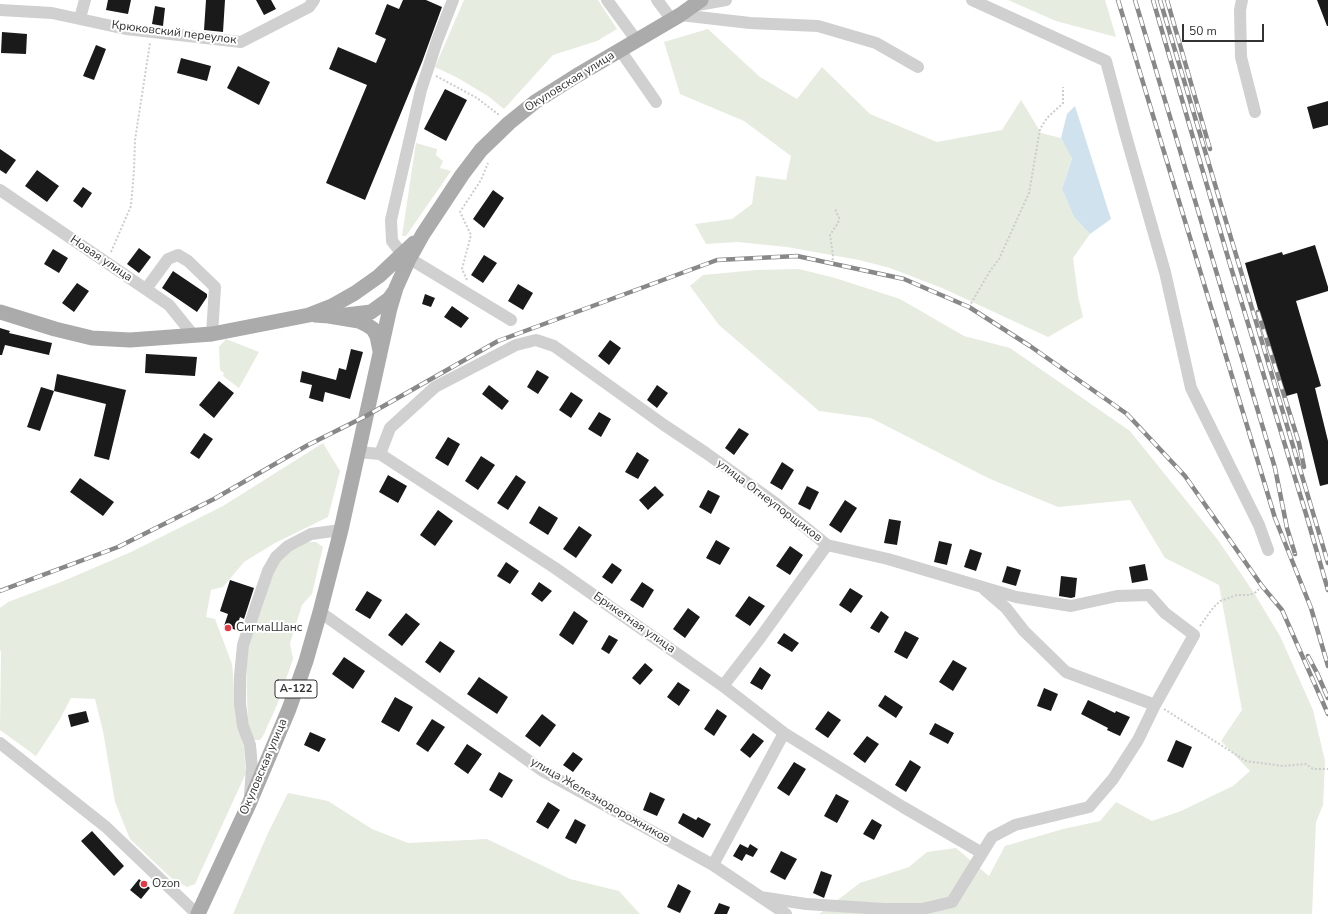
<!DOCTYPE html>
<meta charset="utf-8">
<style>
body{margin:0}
#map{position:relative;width:1328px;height:914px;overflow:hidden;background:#fff;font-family:"Nunito Sans",sans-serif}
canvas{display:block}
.scale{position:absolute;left:1182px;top:24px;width:82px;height:18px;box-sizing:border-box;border:2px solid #333;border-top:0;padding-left:5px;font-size:12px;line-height:14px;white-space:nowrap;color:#333;-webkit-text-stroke:3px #fff;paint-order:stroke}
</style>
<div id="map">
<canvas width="1328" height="914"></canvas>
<div class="scale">50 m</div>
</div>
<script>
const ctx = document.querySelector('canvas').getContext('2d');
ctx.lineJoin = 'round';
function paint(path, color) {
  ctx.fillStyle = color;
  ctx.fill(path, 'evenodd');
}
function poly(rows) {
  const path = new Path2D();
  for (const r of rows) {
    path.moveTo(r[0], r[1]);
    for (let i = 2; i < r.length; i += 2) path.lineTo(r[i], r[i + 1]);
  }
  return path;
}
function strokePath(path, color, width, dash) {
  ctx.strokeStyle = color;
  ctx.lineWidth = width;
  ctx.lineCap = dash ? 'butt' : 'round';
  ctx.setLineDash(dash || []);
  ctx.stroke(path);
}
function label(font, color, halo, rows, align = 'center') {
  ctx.font = font + ' "Nunito Sans",sans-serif';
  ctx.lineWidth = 4;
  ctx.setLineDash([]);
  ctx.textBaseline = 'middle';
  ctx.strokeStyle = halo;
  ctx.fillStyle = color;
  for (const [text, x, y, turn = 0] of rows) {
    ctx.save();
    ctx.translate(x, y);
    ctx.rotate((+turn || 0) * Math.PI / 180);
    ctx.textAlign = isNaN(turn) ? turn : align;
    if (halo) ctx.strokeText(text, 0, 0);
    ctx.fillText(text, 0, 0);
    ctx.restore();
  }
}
const green = poly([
 [464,0,598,0,617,29,597,41,553,55,504,109,488,96,456,77,435,67],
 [1008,0,1105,0,1116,37,1056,21],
 [708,29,760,77,797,99,822,67,870,114,937,142,1002,130,1021,100,1041,133,1061,138,1072,157,1062,189,1074,217,1090,234,1073,258,1078,296,1083,317,1048,337,942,288,890,268,859,260,787,247,738,242,706,244,695,224,732,219,752,204,756,176,786,180,791,156,744,121,680,94,664,42],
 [416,143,437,149,436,155,443,161,440,168,451,171,406,236,402,236],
 [799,269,835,278,900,299,964,336,1010,348,1130,431,1218,540,1254,593,1280,636,1313,710,1325,761,1323,805,1316,822,1312,914,819,914,860,883,909,867,927,852,956,848,989,876,1005,846,1063,829,1100,821,1116,802,1152,821,1181,811,1233,786,1250,771,1221,741,1242,710,1219,585,1165,558,1130,500,1058,507,988,478,871,418,819,411,719,325,690,286,703,275,756,270],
 [226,339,259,352,239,388,223,376,224,373,220,370,219,347],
 [323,443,340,471,328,517,275,543,244,562,223,587,211,590,206,617,215,619,232,664,237,722,244,748,246,773,195,884,187,887,170,877,130,839,115,802,103,731,95,699,71,698,59,721,36,756,0,730,1,652,0,650,0,608,8,602,61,582,131,552,223,506],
 [309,542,316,542,323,547,312,594,302,605,290,643,293,659,277,705,263,736,260,740,254,740,249,731,247,700,246,660,249,637,275,564,298,545],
 [288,793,328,801,372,829,408,843,487,839,570,879,619,891,640,914,233,914,268,833]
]);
const water = poly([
 [1075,106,1111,219,1090,234,1074,217,1062,189,1072,158,1061,138,1067,114]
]);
const building = poly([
 [108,0,131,0,128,14,106,10],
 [206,0,225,0,223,32,204,30],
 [256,0,271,0,276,9,264,15],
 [403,0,426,0,442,7,422,62,365,200,326,183,367,85,329,69,338,47,376,63,386,39,375,34,387,4,399,9],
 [1317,0,1328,0,1328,26,1327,26],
 [155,6,165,8,163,26,152,24],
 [2,32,27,34,26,54,1,53],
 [96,45,106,49,94,80,83,76],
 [181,58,211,66,207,81,177,73],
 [238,66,270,82,259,105,227,88],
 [445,89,467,100,446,141,424,129],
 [1328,101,1328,125,1313,129,1307,107],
 [0,149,16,160,6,174,0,170],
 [37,170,59,186,47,202,25,186],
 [83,187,92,193,82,208,73,201],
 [493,190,504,198,484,228,473,219],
 [1315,245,1328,287,1328,291,1296,301,1321,386,1315,388,1328,441,1328,484,1320,486,1297,393,1283,397,1245,263,1282,252,1283,255],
 [139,248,151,257,139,273,127,264],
 [53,249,68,258,59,273,44,264],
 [484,255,497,263,483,283,471,275],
 [173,271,207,294,207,297,197,312,162,288],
 [77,283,89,291,74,312,62,303],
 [518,284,533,293,523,310,508,301],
 [425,294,435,298,431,307,422,304],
 [452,306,469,318,461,328,444,317],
 [0,328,10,331,9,333,52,343,49,355,5,345,2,355,0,355],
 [610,340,621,348,609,365,598,356],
 [351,349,363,352,350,399,325,392,323,402,309,398,312,385,300,382,302,371,336,380,339,368,346,370],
 [146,354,197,357,195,376,145,373],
 [537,370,549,377,538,394,527,387],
 [57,374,126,390,109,460,94,456,106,404,54,391],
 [219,381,234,393,214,418,199,405],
 [489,385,509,401,502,410,482,394],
 [657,385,668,393,657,408,647,400],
 [41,387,54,391,40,431,27,427],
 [571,392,583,400,571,418,559,410],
 [599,412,611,419,601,437,588,429],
 [739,428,749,434,734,455,725,448],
 [204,433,213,439,199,459,190,453],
 [448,437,460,444,448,466,435,458],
 [637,452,649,460,638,479,625,472],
 [481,456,495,465,478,490,465,481],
 [782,462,794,470,782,490,770,483],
 [388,475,407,486,398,503,379,492],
 [516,475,526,482,508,510,497,503],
 [80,478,114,502,103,516,70,492],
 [655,486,664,495,648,510,639,500],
 [807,486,819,492,810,510,798,504],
 [708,490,720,496,711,514,699,507],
 [845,500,857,508,841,533,829,525],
 [539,506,558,518,548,535,529,523],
 [438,510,453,521,435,546,420,535],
 [889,519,901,521,897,545,884,543],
 [579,526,592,535,576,558,563,549],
 [716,540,730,548,720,565,706,558],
 [939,541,952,544,947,565,934,562],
 [790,546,803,555,790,575,776,566],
 [970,549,982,553,976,571,964,567],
 [506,562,519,571,510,584,497,576],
 [612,563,622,570,612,584,602,577],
 [1145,564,1148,580,1132,583,1129,567],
 [1007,566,1021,570,1016,586,1002,582],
 [1061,576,1077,578,1075,597,1071,598,1059,596],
 [230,580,254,588,244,619,240,617,236,630,224,626,228,614,220,611],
 [539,582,552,591,542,602,531,594],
 [642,582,654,590,643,608,630,600],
 [850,588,863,596,851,613,839,605],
 [367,591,382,600,370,619,355,610],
 [749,596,765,606,750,626,735,616],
 [688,608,700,617,685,638,673,629],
 [574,611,588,621,573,645,559,635],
 [881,611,889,617,879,633,870,628],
 [406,613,420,624,402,646,388,635],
 [905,631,919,638,907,659,894,652],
 [784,633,799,643,792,652,777,643],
 [609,635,618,640,609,654,601,649],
 [440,641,455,651,440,673,425,662],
 [344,657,365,671,353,689,332,674],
 [953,660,967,668,953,691,939,682],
 [645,663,653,670,640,685,632,678],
 [760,667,771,675,762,690,750,683],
 [479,677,508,697,497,714,467,694],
 [678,682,690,690,679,706,667,697],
 [1044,688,1058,694,1051,711,1037,706],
 [885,695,903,707,896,718,878,706],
 [395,697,413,707,399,732,381,722],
 [1088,700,1115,713,1116,711,1130,717,1120,736,1107,730,1108,728,1081,714],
 [717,709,727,716,714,736,704,729],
 [86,711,89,722,71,727,68,715],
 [828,711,841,720,828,738,815,729],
 [542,714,556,725,540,747,525,736],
 [432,719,445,727,428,752,416,744],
 [935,723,954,733,948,744,929,734],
 [310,732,326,739,319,752,304,745],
 [753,733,764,741,750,758,740,750],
 [867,736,879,744,865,763,853,754],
 [1176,740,1192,747,1183,768,1167,761],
 [467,744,482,754,468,774,454,764],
 [573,752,583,759,573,772,563,765],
 [910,760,921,767,906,792,895,785],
 [794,762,806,769,789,796,777,788],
 [499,772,513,780,502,798,489,790],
 [650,792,665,799,657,816,643,810],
 [836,794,849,801,837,823,824,816],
 [548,802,560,810,548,829,536,822],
 [683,813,696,820,698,817,711,824,703,838,678,823],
 [575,819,586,825,576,844,565,838],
 [872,819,882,825,874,840,863,834],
 [92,831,124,866,114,876,81,841],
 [740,844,748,848,750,844,758,849,753,857,746,854,742,861,733,856],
 [781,851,797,859,785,880,770,872],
 [821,871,832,875,824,898,813,893],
 [139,879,150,888,141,899,130,890],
 [678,884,691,891,680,913,667,907],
 [719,903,730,907,727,914,714,914]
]);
const path = poly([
 [436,76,477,98,499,115],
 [111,252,131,206,134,170,135,140,150,43],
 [832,264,833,256,830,235,838,223,839,218,835,209],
 [467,280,462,269,471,235,460,212,481,180,488,163],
 [969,307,990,271,999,259,1029,193,1040,129,1047,118,1063,103,1063,87],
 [1200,626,1213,608,1220,601,1237,595,1250,595,1256,592,1262,586],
 [1164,709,1246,761,1283,766,1306,764,1313,769,1328,769]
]);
const minor = poly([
 [453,0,437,41,421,90,391,220,392,241,402,254,511,320],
 [607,0,637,41],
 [657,0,672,20],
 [972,0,1106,61,1126,136,1165,272,1191,388,1259,525,1268,550],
 [1242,0,1240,10,1241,57,1255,112],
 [692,6,726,0],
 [0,10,52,13,126,29,241,42,309,7,314,0],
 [680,15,750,23,818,26,876,43,918,67],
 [80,18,85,0],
 [620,50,656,102],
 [0,190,169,305,194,336],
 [146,289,168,259,178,255,188,261,215,287,212,334],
 [358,452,380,454,555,568,723,686,784,733,903,807,982,853],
 [380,454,390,428,435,387,516,345,536,340,554,346,664,425,706,453,774,502,827,545,888,559,1016,597,1071,606,1117,596,1149,595,1165,613,1194,635,1155,705,1138,740,1113,779,1089,807,1015,825,992,837,952,902,922,909,884,909,806,904,760,897],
 [985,590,1006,608,1024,631,1066,672,1155,705],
 [320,612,543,771,713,865,786,914],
 [723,686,760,638,827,545],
 [0,743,106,827,197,914],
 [250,796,252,768,250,745,243,726,240,704,240,676,243,645,255,609,268,571,276,557,288,546,311,534,341,530],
 [713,865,784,733]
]);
const major = poly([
 [0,312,55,329,92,338,130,340,212,334,309,315,332,306,355,293,379,276,414,243],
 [315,315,329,316,359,321,367,325,373,329,377,336,380,351],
 [346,315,371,312,389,299,394,292],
 [198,914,249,804,289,709,306,661,320,612,341,530,390,308,396,288,409,259,423,234,462,175,481,150,509,123,535,102,576,76,680,15,701,0]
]);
const rail = poly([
 [1118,0,1275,518,1311,608,1328,666],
 [1135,0,1275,468,1287,528,1295,554],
 [1153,0,1229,261,1306,514,1328,590],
 [1160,0,1328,563],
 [1167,0,1210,149],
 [1258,312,1299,443,1304,467],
 [0,591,118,547,214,499,308,445,366,416,498,341,717,260,797,256,904,279,969,307,1030,346,1127,414,1185,476,1262,586,1282,610,1328,714],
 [1308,656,1317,673,1328,698]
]);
const markers = [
 [228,628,4,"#e63946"],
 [144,884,4,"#e63946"]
];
const shields = [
 [296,689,42]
];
const shieldNames = [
 ["А-122",296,689]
];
const streetNames = [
 ["Крюковский переулок",174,33,7],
 ["Окуловская улица",570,82,-32],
 ["Новая улица",101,259,34],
 ["улица Огнеупорщиков",769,501,37],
 ["Брикетная улица",634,623,35],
 ["Окуловская улица",264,767,-67],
 ["улица Железнодорожников",600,801,30]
];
const poiNames = [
 ["СигмаШанс",236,628],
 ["Ozon",152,884]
];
paint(green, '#e6ecdf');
paint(water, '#cfe2ee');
paint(building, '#1a1a1a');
strokePath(path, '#cdcdcd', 2, [2, 2]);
strokePath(minor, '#d0d0d0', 12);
strokePath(major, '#ababab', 15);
strokePath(rail, '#888', 4.5);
strokePath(rail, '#fff', 3, [9]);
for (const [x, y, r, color] of markers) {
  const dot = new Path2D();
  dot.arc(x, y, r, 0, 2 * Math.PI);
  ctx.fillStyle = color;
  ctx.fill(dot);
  strokePath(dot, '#fff', 1.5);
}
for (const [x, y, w] of shields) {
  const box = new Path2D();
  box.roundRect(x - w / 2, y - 9, w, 18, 3);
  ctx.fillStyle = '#fff';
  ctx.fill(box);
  strokePath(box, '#333', 1);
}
label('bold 11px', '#333', null, shieldNames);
label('12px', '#333', '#fff', streetNames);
label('12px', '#333', '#fff', poiNames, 'left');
</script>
